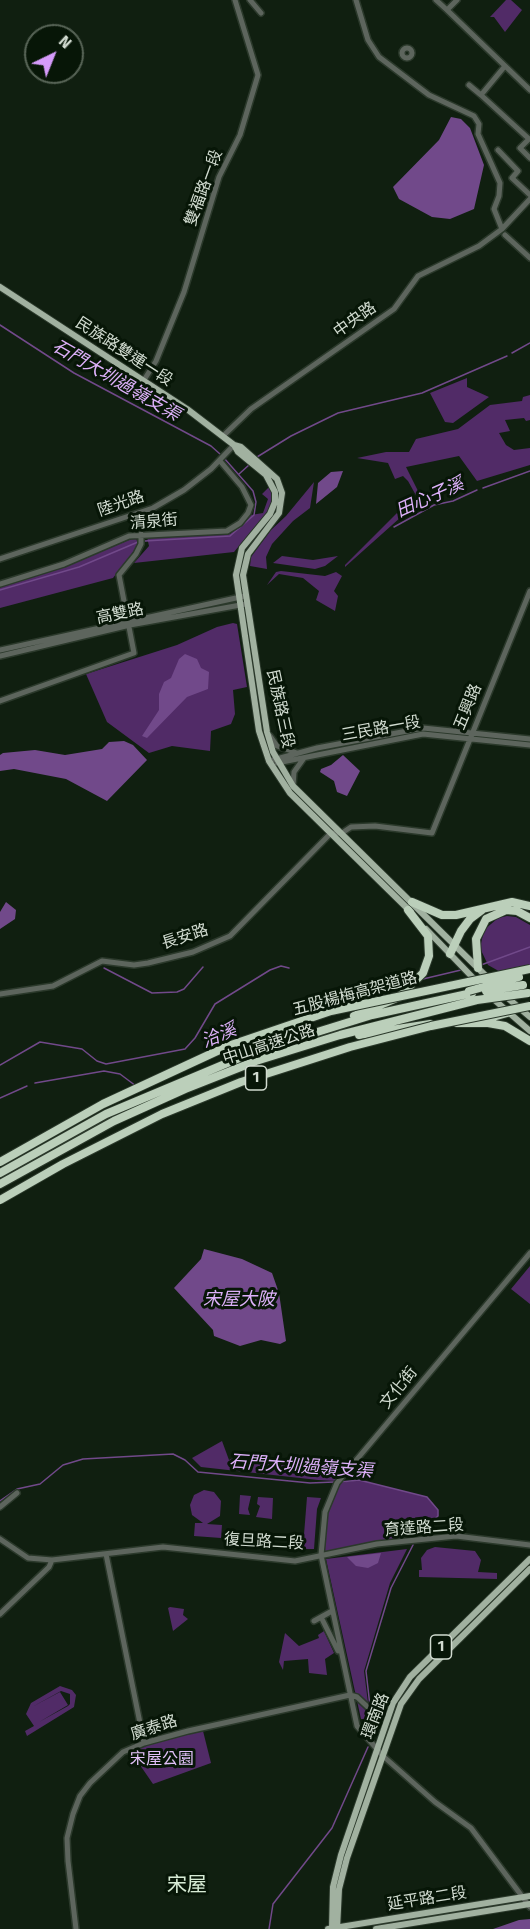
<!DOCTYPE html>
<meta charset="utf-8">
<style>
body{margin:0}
#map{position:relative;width:530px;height:1929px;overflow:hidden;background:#101f10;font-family:"Fira Sans",sans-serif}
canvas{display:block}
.north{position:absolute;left:24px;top:24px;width:60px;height:60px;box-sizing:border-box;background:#071607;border:2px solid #586557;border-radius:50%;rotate:43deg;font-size:16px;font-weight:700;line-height:24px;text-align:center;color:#d1dbd0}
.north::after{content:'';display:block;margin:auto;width:21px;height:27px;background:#d59bfa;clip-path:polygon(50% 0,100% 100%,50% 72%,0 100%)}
</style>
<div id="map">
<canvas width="530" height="1929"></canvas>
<div class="north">N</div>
</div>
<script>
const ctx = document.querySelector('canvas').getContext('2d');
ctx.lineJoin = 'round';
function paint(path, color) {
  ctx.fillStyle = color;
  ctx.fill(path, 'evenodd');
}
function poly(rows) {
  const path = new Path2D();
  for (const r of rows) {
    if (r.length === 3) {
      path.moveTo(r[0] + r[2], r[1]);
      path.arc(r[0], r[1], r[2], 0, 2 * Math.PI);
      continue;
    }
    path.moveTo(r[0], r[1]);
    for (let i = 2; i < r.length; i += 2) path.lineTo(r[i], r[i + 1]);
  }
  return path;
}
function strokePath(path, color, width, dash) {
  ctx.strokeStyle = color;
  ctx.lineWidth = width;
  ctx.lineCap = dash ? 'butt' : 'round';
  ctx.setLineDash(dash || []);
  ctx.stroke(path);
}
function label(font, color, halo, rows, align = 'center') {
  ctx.font = font + ' "Fira Sans","Noto Sans TC",sans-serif';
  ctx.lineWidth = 6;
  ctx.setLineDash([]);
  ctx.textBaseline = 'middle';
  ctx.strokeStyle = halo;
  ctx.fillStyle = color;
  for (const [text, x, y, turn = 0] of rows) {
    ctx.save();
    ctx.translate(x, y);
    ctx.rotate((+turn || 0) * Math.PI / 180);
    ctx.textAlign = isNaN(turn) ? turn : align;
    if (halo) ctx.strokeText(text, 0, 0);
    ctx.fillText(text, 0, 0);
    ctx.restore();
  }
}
const green = poly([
 [506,0,511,0,522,10,505,32,494,17,490,17],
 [467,378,467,387,489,397,453,423,445,422,430,393],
 [530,395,530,420,526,421,524,418,505,420,510,431,499,433,506,445,514,450,530,448,530,465,477,481,459,456,406,467,425,505,423,508,408,481,403,476,395,479,388,463,357,458,386,452,409,452,416,439,458,429,490,405,522,401,523,397],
 [314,482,310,508,293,521,272,544,266,557,267,569,250,566,251,557,271,530,286,516],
 [271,485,274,495,271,507,234,552,134,563,149,546,147,537,230,534,251,515,263,513,268,499,262,494],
 [397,513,401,517,345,567,345,565],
 [136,537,138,546,113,578,0,608,0,586,66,566],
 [282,556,313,560,338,556,325,566,315,569,273,563],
 [281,571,325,576,336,572,342,576,334,591,338,596,335,611,316,600,319,591,303,578,279,574,267,585,276,572],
 [233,623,237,624,247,687,233,690,235,714,231,724,211,731,210,751,172,746,149,753,107,722,86,674,177,645,217,627],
 [507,916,516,917,530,925,530,965,504,974,488,965,480,948,484,930,498,918],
 [530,1266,530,1304,511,1289],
 [222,1441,229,1460,235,1457,247,1461,249,1464,310,1464,325,1474,338,1478,336,1481,318,1480,201,1467,192,1458],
 [359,1480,427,1497,438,1510,438,1516,434,1522,411,1536,323,1553,322,1524,330,1495,340,1483],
 [204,1490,214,1492,221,1501,220,1516,207,1524,222,1525,221,1538,194,1536,195,1523,203,1523,192,1515,190,1505,194,1495],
 [240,1495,251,1496,248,1509,250,1515,239,1514],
 [258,1497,273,1498,272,1519,256,1517,260,1506,257,1504],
 [307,1497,321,1498,317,1509,314,1549,304,1549,303,1547],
 [435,1547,475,1551,481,1560,478,1572,497,1573,497,1579,419,1577,419,1570,422,1570,421,1558,427,1550],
 [407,1549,390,1583,364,1671,370,1719,361,1719,326,1559],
 [170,1607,184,1609,183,1615,188,1619,173,1631,168,1608],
 [324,1631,334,1653,325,1659,327,1675,309,1673,308,1659,284,1661,283,1670,279,1662,285,1633,299,1646,319,1638,318,1635],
 [60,1686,72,1690,76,1695,74,1707,27,1736,25,1731,34,1726,26,1714,31,1703],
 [61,1691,70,1694,70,1704,68,1706,39,1722,68,1705,60,1692,32,1707],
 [203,1731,211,1763,153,1784,131,1752,158,1741]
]);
const water = poly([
 [451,117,461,119,470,128,484,165,474,209,450,219,432,217,399,199,393,187,439,140],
 [343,471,337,487,316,504,318,483,331,472],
 [185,654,197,659,201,668,209,672,208,689,187,697,147,738,142,736,159,710,159,694,164,682,171,678,179,659],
 [124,741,133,745,147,760,107,801,66,779,14,769,0,771,0,755,3,753,35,750,65,755,102,749,109,742],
 [343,755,360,771,347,796,337,792,334,781,320,772,321,769,331,765],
 [6,902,16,910,15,919,0,929,0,912],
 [204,1249,242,1259,272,1273,279,1293,286,1341,280,1344,261,1340,240,1346,214,1336,213,1330,174,1288,201,1259],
 [381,1553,378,1563,368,1568,356,1566,347,1557],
 [530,1919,530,1929,493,1929,519,1920]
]);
const stream = poly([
 [0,325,74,373,211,446,220,454],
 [512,353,530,343],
 [257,457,291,436,338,413,422,393,507,356],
 [239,474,249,465],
 [483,488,530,471],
 [394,527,434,505,453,501,477,490],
 [145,541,230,536,254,515,256,502,253,491,224,458],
 [0,590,79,567,138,542],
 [481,965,530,947],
 [104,968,152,993,177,992,184,989,203,967],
 [423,979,461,970],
 [332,1007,410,982],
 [0,1065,40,1042,82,1049,97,1061,106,1064,185,1049,195,1038,215,1004,270,970,281,966,289,968],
 [145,1081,176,1066],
 [35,1083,104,1071,120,1074,136,1086],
 [0,1098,27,1086],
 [341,1482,359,1480,427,1497,438,1510,438,1516,422,1531],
 [0,1501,17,1489,40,1484,63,1465,83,1459,173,1454,185,1460,198,1472,310,1483,334,1482],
 [370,1706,366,1671,391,1588,413,1545],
 [371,1712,374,1734,372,1740],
 [269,1929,273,1904,332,1828,368,1747]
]);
const minor = poly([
 [250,0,261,13],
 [356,0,368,40,379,57,429,95,474,116,479,124,478,134,500,183,499,196,494,209,502,229],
 [436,0,447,10],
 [457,0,447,10,530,90],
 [407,53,5],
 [469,85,481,95,505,66],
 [481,95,529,139,520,148,530,158],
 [498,150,518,171,512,178,530,195],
 [505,235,530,258],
 [144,380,156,361,184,292,219,177,240,135,258,75,235,0],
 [223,436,251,409,394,309,418,276,479,246,502,229,530,199],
 [0,559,153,508,184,490,211,469,234,445],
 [0,584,64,564,129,536,227,531,240,523,248,513,251,505,242,487,220,461],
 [0,650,245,596],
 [0,656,130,625,246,604],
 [0,701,134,653,119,575,136,554,141,544,141,534],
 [270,736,277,746,297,753],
 [269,761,317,748,423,728,530,739],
 [277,763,423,734,530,745],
 [293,786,294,772,304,758],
 [0,994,53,986,102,961,134,965,148,963,193,952,230,936,331,833,342,833,351,827,375,826,432,833,530,591],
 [530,1253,337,1483,325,1512,321,1555,357,1726,383,1756,435,1802,471,1828,530,1907],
 [0,1507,17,1493],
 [0,1539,28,1558,52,1560,163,1547,295,1561,377,1544,456,1536,530,1545],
 [106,1554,144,1743],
 [0,1614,49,1567,52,1560],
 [321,1617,338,1651],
 [314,1621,332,1611],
 [76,1929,68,1861,67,1838,73,1814,80,1796,90,1783,123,1752,144,1743,188,1731,350,1695,357,1697,372,1711,388,1716]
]);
const major = poly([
 [0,287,187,409,234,445,241,447,277,479,282,493,279,513,248,554,243,575,267,732,273,752,293,786,490,980],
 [234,445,238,452,266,475,275,492,275,502,270,514,242,548,236,575,259,731,269,761,290,793,411,912],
 [426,929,477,982],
 [503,994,530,1017],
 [490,996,530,1031],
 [328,1929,530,1896],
 [332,1929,333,1887,341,1855,393,1703,410,1677,530,1559],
 [337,1929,339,1889,347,1858,401,1704,419,1679,530,1569],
 [376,1929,530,1904]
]);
const highway = poly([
 [412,902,442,915,456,915,512,902,530,906],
 [450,954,461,931,470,919,482,910],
 [478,968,476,939,486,919,506,910,517,911,530,918],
 [354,1016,399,997,423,973,429,956,428,936,408,910],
 [482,1020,511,1012],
 [457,1023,488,1023,505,1026,530,1041],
 [359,1035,430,1024],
 [0,1173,106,1114,256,1051,372,1015,472,993],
 [0,1184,114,1121,185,1089,256,1061,340,1035,477,1000]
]);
const highwayBridge = poly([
 [469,991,519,977],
 [486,991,523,985],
 [477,1000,528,993],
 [0,1162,103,1104,228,1046,331,1011,530,969],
 [0,1200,63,1164,162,1114,241,1082,350,1047,431,1026,530,1006]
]);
const shields = [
 [256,1078,21],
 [441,1647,21]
];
const shieldNames = [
 ["1",256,1078],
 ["1",441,1647]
];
const streetNames = [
 ["雙福路一段",204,188,-70],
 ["中央路",355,320,-35],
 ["民族路雙連一段",124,352,33],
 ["陸光路",121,504,-19],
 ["清泉街",154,522,-5],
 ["高雙路",120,614,-12],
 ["五興路",468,707,-68],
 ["民族路三段",280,709,78],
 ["三民路一段",381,729,-10],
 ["長安路",185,937,-18],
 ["五股楊梅高架道路",355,994,-15],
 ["中山高速公路",269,1045,-18],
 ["文化街",399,1388,-51],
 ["育達路二段",424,1528,-4],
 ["復旦路二段",264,1542,3],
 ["環南路",376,1716,-69],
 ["廣泰路",154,1728,-18],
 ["延平路二段",427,1899,-9]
];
const parkNames = [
 ["宋屋公園",162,1760]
];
const waterNames = [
 ["石門大圳過嶺支渠",116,381,30],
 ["田心子溪",430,498,-24],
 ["洽溪",219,1036,-23],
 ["宋屋大陂",239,1300],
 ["石門大圳過嶺支渠",301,1467,4]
];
const quarterNames = [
 ["宋屋",187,1885]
];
paint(green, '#512b67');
paint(water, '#71498a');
strokePath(stream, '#71498a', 1.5);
strokePath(minor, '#2b392b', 8);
strokePath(major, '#2b392b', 8);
strokePath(highway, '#2b392b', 10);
strokePath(minor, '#5d655d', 5);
strokePath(major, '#a1b1a0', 6);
strokePath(highway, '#bbcfba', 8);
strokePath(highwayBridge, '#2b392b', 10, []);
strokePath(highwayBridge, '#bbcfba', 8);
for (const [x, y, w] of shields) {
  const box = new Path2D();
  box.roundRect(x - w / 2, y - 12, w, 24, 4.5);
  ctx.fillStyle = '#071607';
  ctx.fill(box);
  strokePath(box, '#d1dbd0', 1.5);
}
label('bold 15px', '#d1dbd0', null, shieldNames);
label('16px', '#d1dbd0', '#071607', streetNames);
label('16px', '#e1c0f8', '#071607', parkNames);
label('italic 18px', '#dcb0f9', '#071607', waterNames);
label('20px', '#d7ebd5', '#071607', quarterNames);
</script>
